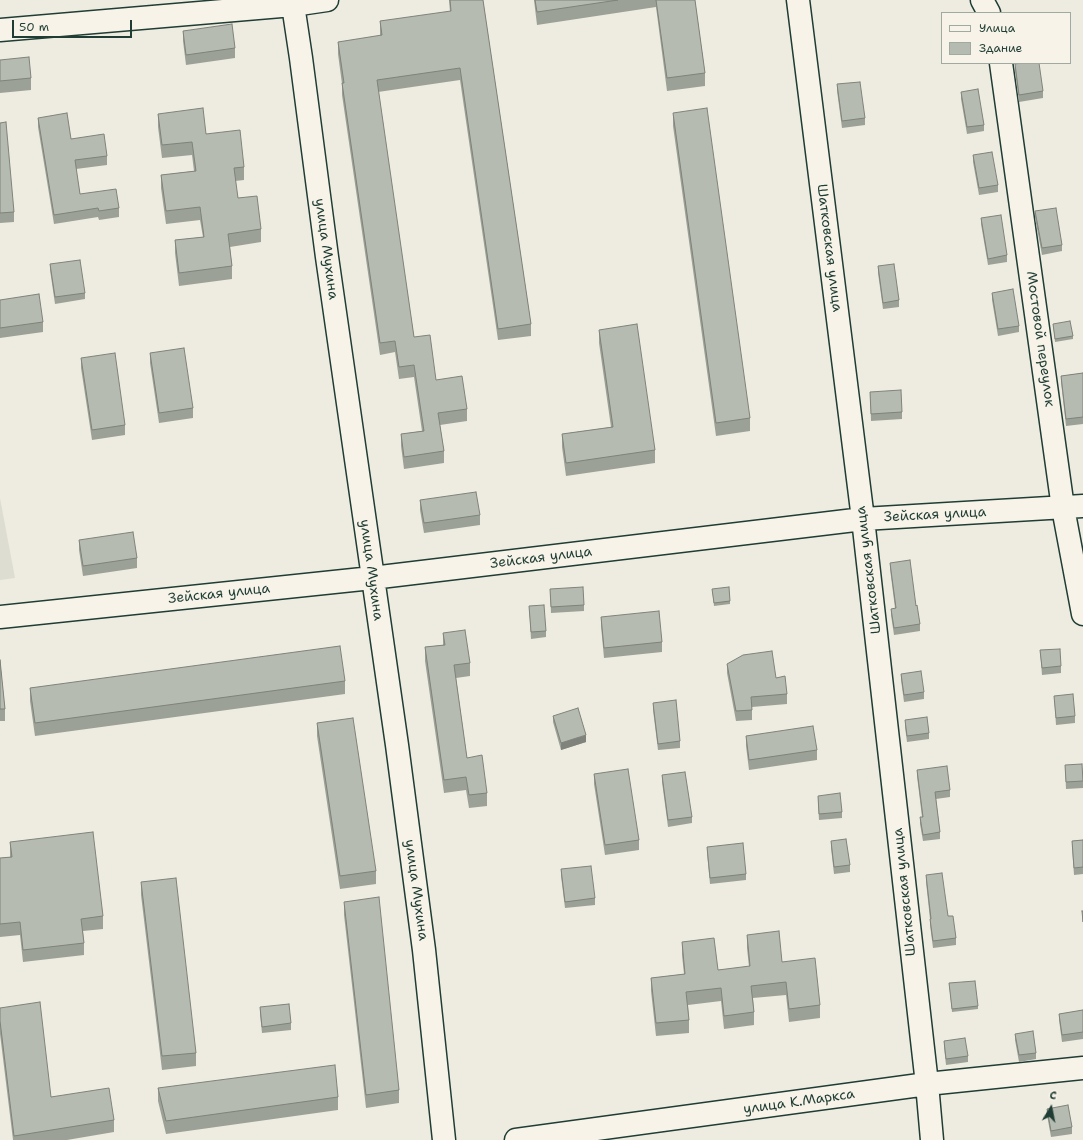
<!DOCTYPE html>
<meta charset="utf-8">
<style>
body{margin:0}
#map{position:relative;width:1083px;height:1140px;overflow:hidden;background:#eeece1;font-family:"Shantell Sans",sans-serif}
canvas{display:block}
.legend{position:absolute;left:941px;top:12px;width:130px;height:52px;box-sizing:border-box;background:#f7f3e8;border:1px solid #a1aaa0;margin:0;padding:5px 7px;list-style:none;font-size:12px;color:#1f3d34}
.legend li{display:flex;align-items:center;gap:8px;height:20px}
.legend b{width:20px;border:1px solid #a1aaa0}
.north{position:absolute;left:1031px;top:1088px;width:40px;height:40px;-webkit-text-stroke:3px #f7f3e8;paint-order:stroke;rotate:10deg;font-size:11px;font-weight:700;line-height:16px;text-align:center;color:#1f3d34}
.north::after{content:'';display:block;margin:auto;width:14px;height:18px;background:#1f3d34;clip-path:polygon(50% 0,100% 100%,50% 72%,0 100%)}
.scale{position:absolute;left:12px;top:20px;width:120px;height:18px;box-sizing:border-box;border:2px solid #1f3d34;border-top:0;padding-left:5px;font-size:12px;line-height:14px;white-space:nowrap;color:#1f3d34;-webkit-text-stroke:3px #f7f3e8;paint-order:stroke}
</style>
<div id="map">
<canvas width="1083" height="1140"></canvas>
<ul class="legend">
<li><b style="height:5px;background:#f7f3e8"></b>Улица</li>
<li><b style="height:11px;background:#b5bbb0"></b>Здание</li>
</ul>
<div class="north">С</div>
<div class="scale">50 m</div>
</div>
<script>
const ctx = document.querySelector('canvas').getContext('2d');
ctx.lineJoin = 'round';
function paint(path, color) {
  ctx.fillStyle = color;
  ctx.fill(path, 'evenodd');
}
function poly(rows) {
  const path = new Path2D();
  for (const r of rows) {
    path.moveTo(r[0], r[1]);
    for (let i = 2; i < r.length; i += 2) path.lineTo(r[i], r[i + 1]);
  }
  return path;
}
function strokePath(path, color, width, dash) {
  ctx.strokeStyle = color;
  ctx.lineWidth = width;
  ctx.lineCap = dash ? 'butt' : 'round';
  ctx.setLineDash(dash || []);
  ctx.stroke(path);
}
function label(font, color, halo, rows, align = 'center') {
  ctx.font = font + ' "Shantell Sans",sans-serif';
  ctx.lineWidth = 3;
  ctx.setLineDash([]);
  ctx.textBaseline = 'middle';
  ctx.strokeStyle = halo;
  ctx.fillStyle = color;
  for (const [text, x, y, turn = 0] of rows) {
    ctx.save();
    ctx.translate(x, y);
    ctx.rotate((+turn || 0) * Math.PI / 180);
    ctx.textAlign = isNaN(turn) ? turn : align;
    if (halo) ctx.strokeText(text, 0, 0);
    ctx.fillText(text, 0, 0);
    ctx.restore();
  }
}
const built = poly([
 [0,498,15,578,0,580]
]);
const minor = poly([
 [293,0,293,5,301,58,327,257,397,745,424,950,444,1140],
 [798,0,863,519,927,1084,932,1140],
 [982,0,989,13],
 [0,30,293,5,327,0],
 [1001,63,1063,508,1083,614],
 [0,617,372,578,863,519,1083,506],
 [516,1140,927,1084,1083,1068]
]);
const wall = poly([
 [449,0,483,0,531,324,531,336,498,340,460,80,378,92,414,337,436,380,467,409,467,421,440,425,444,451,444,463,404,469,401,446,401,434,422,431,414,377,399,379,395,352,380,355,342,95,342,84,338,54,338,42,380,36,380,21,450,12],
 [534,0,695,0,705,73,705,86,667,91,656,7,537,25],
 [183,31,235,48,235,58,186,65,183,41],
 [0,60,31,78,31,90,0,93],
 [1015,64,1043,91,1043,98,1019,102,1015,71],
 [837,84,865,118,865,125,842,128,837,91],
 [961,92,984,125,984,131,967,134,961,99],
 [673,113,750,418,750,431,716,436,673,126],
 [158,114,206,134,244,167,244,180,235,181,238,198,261,229,261,242,230,247,232,266,232,279,179,286,175,253,175,240,203,237,200,220,166,224,161,188,161,175,194,171,192,155,162,158,158,127],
 [38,118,71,139,107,156,107,165,76,169,80,194,119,208,119,217,99,220,98,217,54,224,38,127],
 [0,123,14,212,14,222,0,223],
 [973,155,998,185,998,192,979,195,973,162],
 [1035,211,1062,245,1062,251,1042,255,1035,218],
 [981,218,1007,255,1007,262,988,265,981,224],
 [50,264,85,293,85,299,55,304,50,270],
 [878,266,899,300,899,307,883,309,878,273],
 [992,293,1019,326,1019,332,998,336,992,300],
 [0,300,43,322,43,332,0,338],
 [1053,324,1073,336,1073,339,1055,342],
 [599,330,655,450,655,463,566,476,562,447,562,434,611,427,599,343],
 [150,353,193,408,193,418,159,423,150,363],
 [81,358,125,425,125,435,92,440,81,368],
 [1083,373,1083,424,1066,426,1061,382,1061,376],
 [870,392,902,412,902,419,871,421],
 [420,500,480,515,480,525,424,533,420,510],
 [79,540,137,558,137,568,83,576,79,550],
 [890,563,916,606,920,624,920,631,894,635,891,615,891,609,895,608,890,569],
 [550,589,584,605,584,611,551,613],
 [712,589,730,601,730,604,714,606],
 [529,606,546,631,546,637,531,639],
 [601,617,662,642,662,652,604,658,601,626],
 [443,633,470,663,470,676,456,678,467,758,487,793,487,806,469,808,466,790,444,793,425,661,425,647,443,645],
 [1040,650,1061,666,1061,673,1042,675],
 [0,660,5,709,5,721,0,721],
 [727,664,776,678,787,694,787,704,752,707,752,720,736,721,727,673],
 [901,674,924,692,924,699,904,702,901,680],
 [345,681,345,694,35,736,30,701,30,688],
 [1054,696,1075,716,1075,723,1056,725],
 [653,703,680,741,680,748,658,750,653,710],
 [553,716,586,742,561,750,553,722],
 [905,720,929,733,929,739,907,742,905,727],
 [317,723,376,871,376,884,340,889,317,736],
 [746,736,817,750,817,760,749,770,746,746],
 [1065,765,1083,772,1083,788,1066,789],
 [917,770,950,790,950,797,936,799,940,832,940,839,923,841,920,824,920,817,922,817,917,776],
 [594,774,639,840,639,850,605,855,594,784],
 [662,775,692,817,692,823,668,827,662,782],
 [818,796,842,812,842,818,819,820,818,802],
 [1083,840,1083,874,1074,875,1072,847,1072,841],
 [831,841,850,865,850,872,834,874,831,848],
 [10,842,103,916,103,929,83,931,84,943,84,955,23,962,20,935,0,937,0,858,10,857],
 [707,847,746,874,746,880,710,884,707,853],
 [561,869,595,898,595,905,565,908,561,876],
 [926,875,948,916,956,938,956,945,933,948,930,925,930,919,926,882],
 [141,882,196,1053,196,1066,162,1070,141,895],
 [344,902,399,1090,399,1103,366,1108,344,915],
 [747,935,782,962,820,1005,820,1018,789,1022,786,995,753,998,754,1012,754,1025,724,1029,721,1001,688,1005,689,1020,689,1033,656,1036,651,991,651,978,684,974,682,955,682,942,718,970,749,967,747,948],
 [949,983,978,1006,978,1009,952,1012],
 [260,1007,291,1023,291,1030,262,1033,260,1014],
 [0,1008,51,1097,114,1120,114,1132,67,1140,13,1140,0,1034],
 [1083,1010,1083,1039,1062,1042,1059,1020,1059,1014],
 [1015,1034,1036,1053,1036,1059,1019,1062,1015,1040],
 [944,1041,968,1056,968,1062,946,1065,944,1047],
 [158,1088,338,1097,338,1110,166,1134,158,1101],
 [1047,1109,1072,1127,1072,1134,1051,1137,1047,1115]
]);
const shadedWall = poly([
 [586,735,586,742,561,750,561,743]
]);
const building = poly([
 [450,0,483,0,531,324,498,329,460,68,377,80,414,337,430,335,436,380,462,376,467,409,438,413,444,451,404,457,401,434,424,431,414,365,399,367,395,341,380,343,342,83,344,83,338,42,382,35,380,21,451,11,450,0],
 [535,0,618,0,537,12,535,0],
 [656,0,695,0,705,73,667,78,656,0],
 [232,24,235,48,186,55,183,31,232,24],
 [29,57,31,78,0,81,0,60,29,57],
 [1021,63,1039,63,1043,91,1019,95,1015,64,1021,63],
 [860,82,865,118,842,121,837,84,860,82],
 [978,89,984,125,967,127,961,92,978,89],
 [203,108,206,134,240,130,244,167,234,168,238,198,257,196,261,229,228,234,232,266,179,273,175,240,204,237,200,207,166,211,161,175,196,171,192,142,162,145,158,114,203,108],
 [707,108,750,418,716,423,673,113,707,108],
 [67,113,71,139,104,134,107,156,75,160,80,194,116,189,119,208,99,211,98,208,54,215,38,118,67,113],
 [6,122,14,212,0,213,0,123,6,122],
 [992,152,998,185,979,188,973,155,992,152],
 [1056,208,1062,245,1042,248,1035,211,1056,208],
 [1001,215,1007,255,988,259,981,218,1001,215],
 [80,260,85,293,55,297,50,264,80,260],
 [894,264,899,300,883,303,878,266,894,264],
 [1013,289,1019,326,998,329,992,293,1013,289],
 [39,294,43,322,0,328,0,300,39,294],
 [1070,321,1073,336,1055,339,1053,324,1070,321],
 [637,324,655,450,566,463,562,434,613,427,599,330,637,324],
 [184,348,193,408,159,413,150,353,184,348],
 [115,353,125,425,92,430,81,358,115,353],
 [1083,373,1083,417,1066,419,1061,376,1083,373],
 [901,390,902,412,871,414,870,392,901,390],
 [476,492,480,515,424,523,420,500,476,492],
 [133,532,137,558,83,566,79,540,133,532],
 [910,560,916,606,917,605,920,624,894,628,891,609,896,608,890,563,910,560],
 [583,587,584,605,551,607,550,589,583,587],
 [729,587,730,601,714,603,712,589,729,587],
 [544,605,546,631,531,632,529,606,544,605],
 [659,611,662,642,604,648,601,617,659,611],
 [465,630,470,663,454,665,467,758,482,755,487,793,469,795,466,777,444,780,425,647,445,645,443,633,465,630],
 [340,646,345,681,35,723,30,688,340,646],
 [1060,649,1061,666,1042,668,1040,650,1060,649],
 [772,651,776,678,785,676,787,694,751,697,752,710,736,711,727,664,743,655,772,651],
 [0,660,5,709,0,709,0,660],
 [921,671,924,692,904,695,901,674,921,671],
 [1073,694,1075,716,1056,718,1054,696,1073,694],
 [676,700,680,741,658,744,653,703,676,700],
 [578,708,586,735,561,743,553,716,578,708],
 [927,717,929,733,907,736,905,720,927,717],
 [353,718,376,871,340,876,317,723,353,718],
 [813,726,817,750,749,760,746,736,813,726],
 [1082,764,1083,781,1066,782,1065,765,1082,764],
 [947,766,950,790,935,792,940,832,923,835,920,817,923,817,917,770,947,766],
 [628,769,639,840,605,845,594,774,628,769],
 [685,772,692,817,668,820,662,775,685,772],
 [840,793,842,812,819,814,818,796,840,793],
 [93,832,103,916,81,919,84,943,23,950,20,922,0,924,0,858,12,857,10,842,93,832],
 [846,839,850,865,834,867,831,841,846,839],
 [1083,840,1083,867,1074,868,1072,841,1083,840],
 [743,843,746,874,710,878,707,847,743,843],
 [591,866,595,898,565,902,561,869,591,866],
 [942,873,948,916,953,916,956,938,933,941,930,919,931,919,926,875,942,873],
 [176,878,196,1053,162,1056,141,882,176,878],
 [379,897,399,1090,366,1095,344,902,379,897],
 [1082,911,1083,911,1083,922,1082,911],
 [779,931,782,962,815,958,820,1005,789,1009,786,982,751,986,754,1012,724,1016,721,988,686,992,689,1020,656,1023,651,978,685,974,682,942,714,938,718,970,750,966,747,935,779,931],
 [975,981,978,1006,952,1009,949,983,975,981],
 [40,1002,51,1097,109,1088,114,1120,14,1136,0,1021,0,1008,40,1002],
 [289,1004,291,1023,262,1027,260,1007,289,1004],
 [1083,1010,1083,1032,1062,1035,1059,1014,1083,1010],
 [1033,1031,1036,1053,1019,1055,1015,1034,1033,1031],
 [965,1038,968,1056,946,1059,944,1041,965,1038],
 [335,1065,338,1097,166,1121,158,1088,335,1065],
 [1068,1105,1072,1127,1051,1131,1047,1109,1068,1105]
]);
const streetNames = [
 ["Шатковская улица",829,248,83],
 ["улица Мухина",326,249,82],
 ["Мостовой переулок",1040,339,82],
 ["Зейская улица",935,515,-3],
 ["Зейская улица",541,558,-7],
 ["улица Мухина",371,570,82],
 ["Шатковская улица",869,570,-97],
 ["Зейская улица",219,594,-6],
 ["улица Мухина",416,890,82],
 ["Шатковская улица",905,892,-96],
 ["улица К.Маркса",799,1102,-8]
];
paint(built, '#ddddd2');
strokePath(minor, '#1f3d34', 25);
strokePath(minor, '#f7f3e8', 22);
paint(wall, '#9ca197');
paint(shadedWall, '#7f837b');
paint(building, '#b5bbb0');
strokePath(building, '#7f837b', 1);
label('14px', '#1f3d34', '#f7f3e8', streetNames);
</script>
